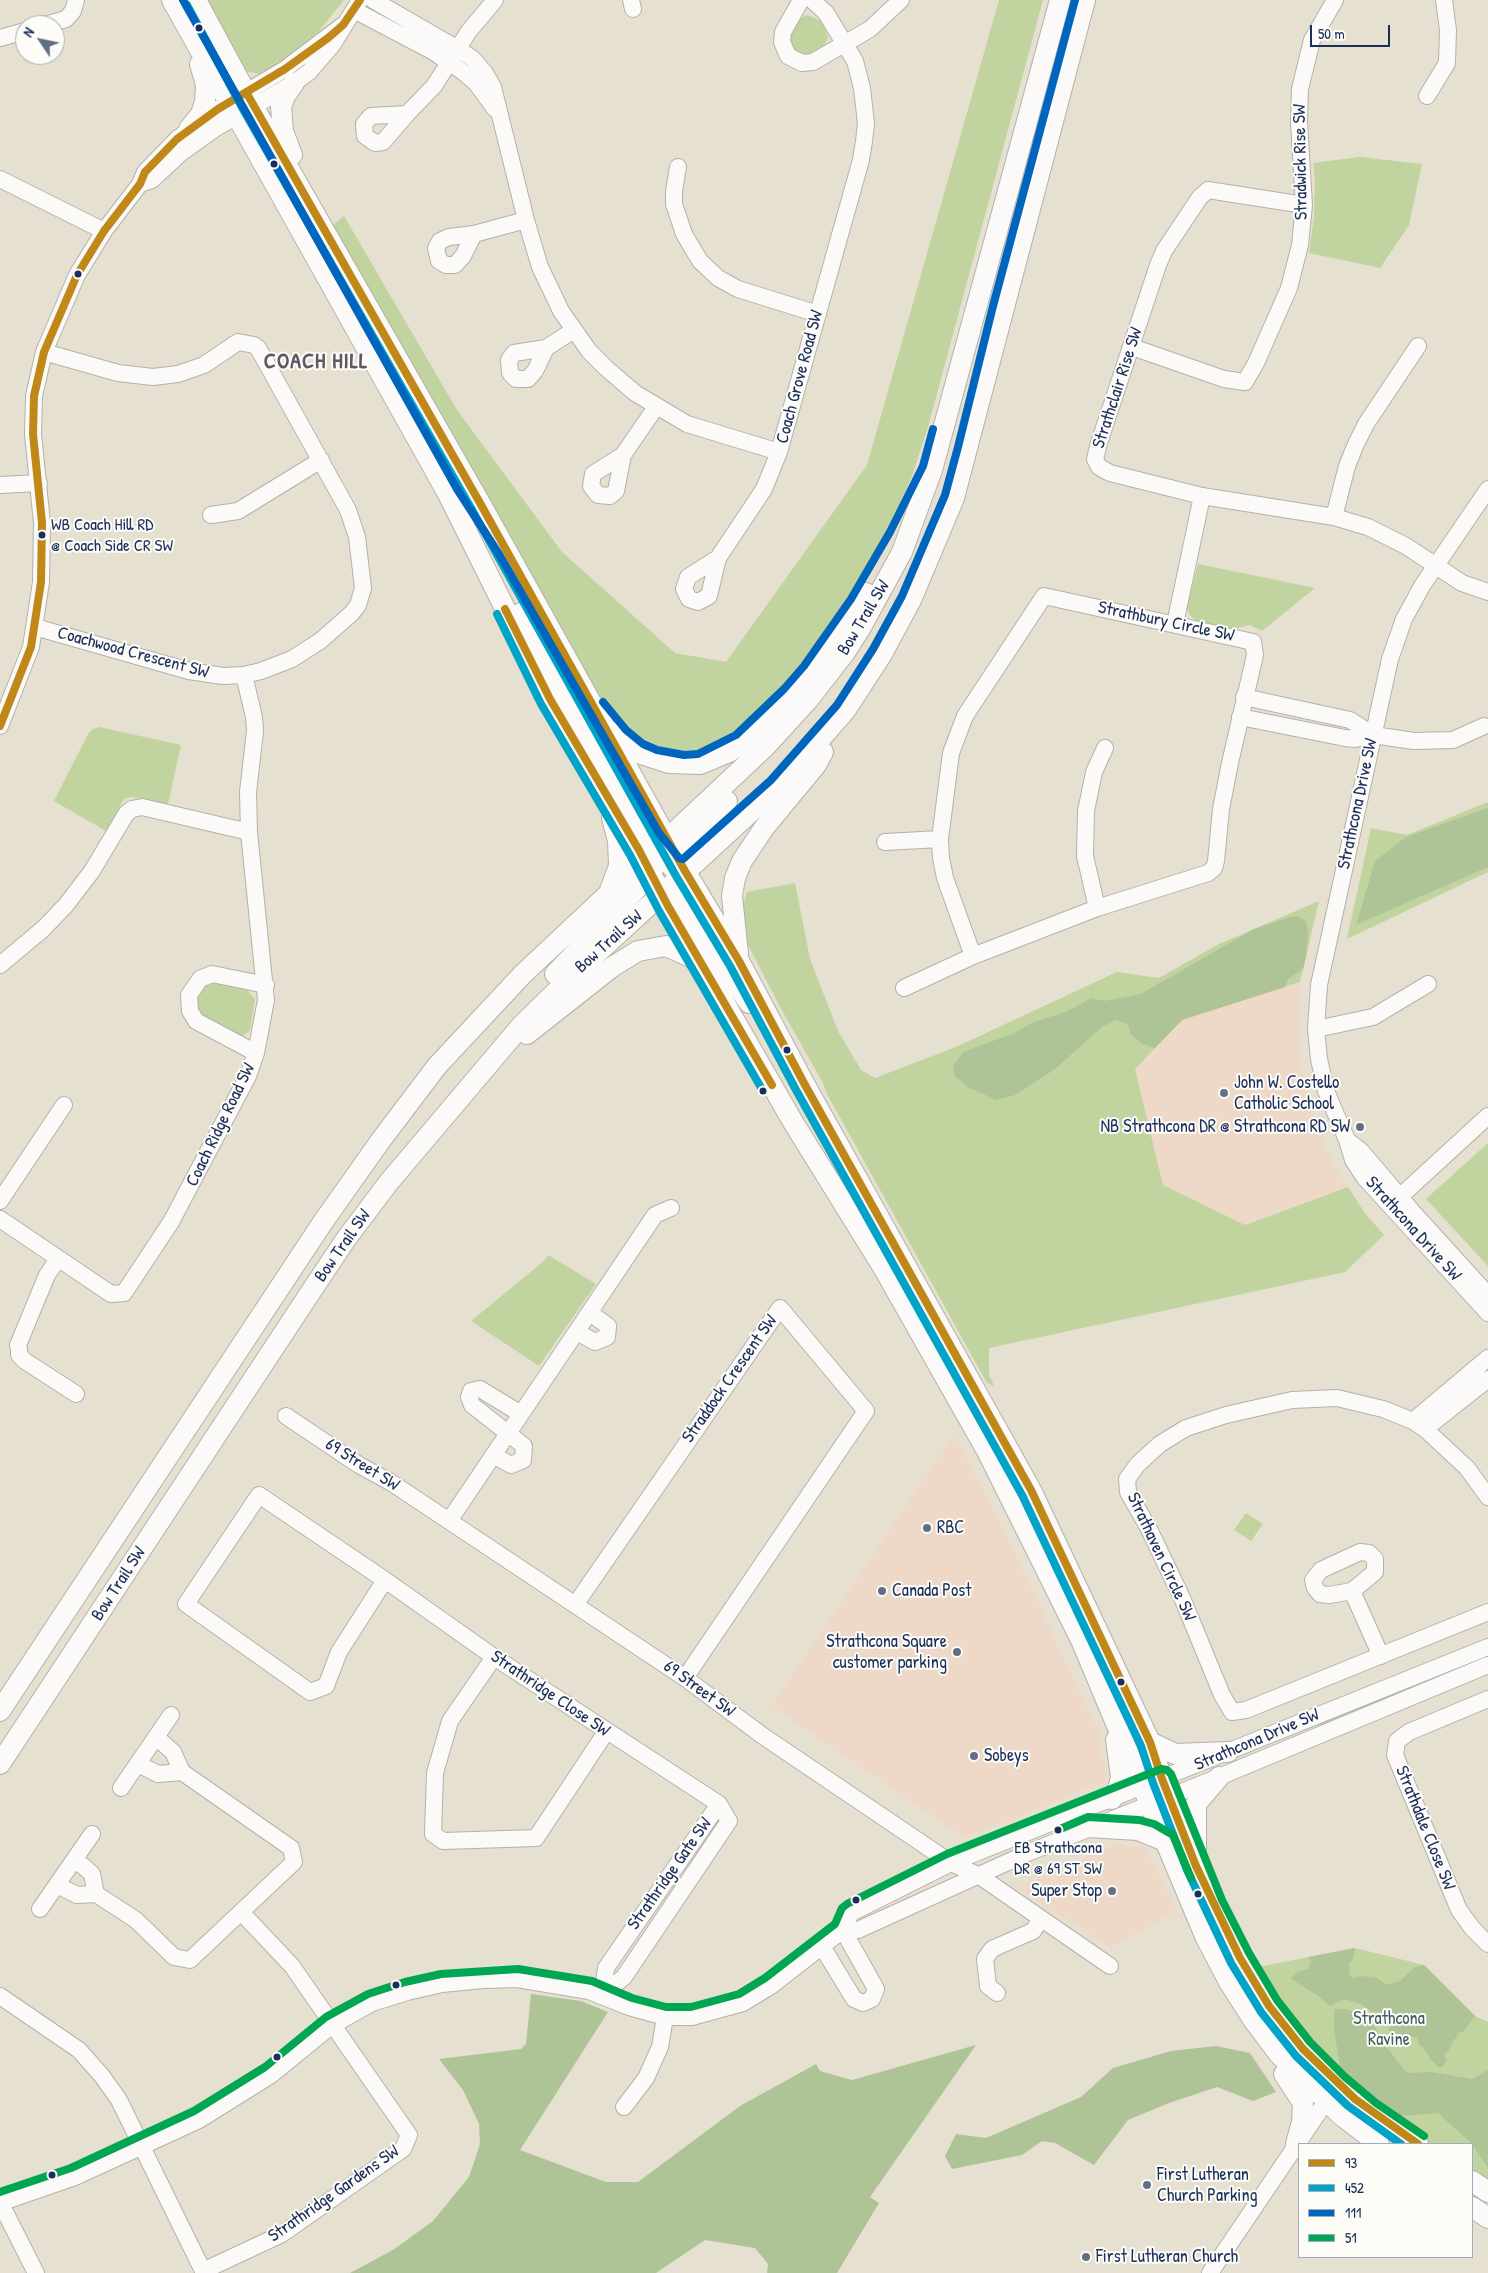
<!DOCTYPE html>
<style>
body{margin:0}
#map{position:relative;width:1488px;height:2273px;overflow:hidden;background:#e6e0d1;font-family:"Patrick Hand",sans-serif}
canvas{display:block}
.legend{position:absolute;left:1298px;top:2143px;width:175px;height:115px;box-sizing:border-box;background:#fdfcf7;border:1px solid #a3aaba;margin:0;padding:6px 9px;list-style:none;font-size:15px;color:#1b2f5e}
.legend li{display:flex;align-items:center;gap:10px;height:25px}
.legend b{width:25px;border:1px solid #a3aaba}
.north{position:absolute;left:15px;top:15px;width:50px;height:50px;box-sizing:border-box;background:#fdfcf7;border:1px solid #a3aaba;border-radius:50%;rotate:304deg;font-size:14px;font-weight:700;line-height:20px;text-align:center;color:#1b2f5e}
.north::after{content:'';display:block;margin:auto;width:18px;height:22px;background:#626d86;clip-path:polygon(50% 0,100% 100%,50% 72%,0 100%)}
.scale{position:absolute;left:1310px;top:25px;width:80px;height:22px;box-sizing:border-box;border:2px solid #1b2f5e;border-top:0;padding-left:6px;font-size:15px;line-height:18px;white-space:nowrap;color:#1b2f5e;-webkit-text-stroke:4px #fdfcf7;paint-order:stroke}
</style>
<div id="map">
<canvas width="1488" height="2273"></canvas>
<ul class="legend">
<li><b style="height:6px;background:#c08818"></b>93</li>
<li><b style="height:6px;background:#01a3c8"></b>452</li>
<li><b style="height:6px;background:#0065bd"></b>111</li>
<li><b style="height:6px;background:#00a651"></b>51</li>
</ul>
<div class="north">N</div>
<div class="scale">50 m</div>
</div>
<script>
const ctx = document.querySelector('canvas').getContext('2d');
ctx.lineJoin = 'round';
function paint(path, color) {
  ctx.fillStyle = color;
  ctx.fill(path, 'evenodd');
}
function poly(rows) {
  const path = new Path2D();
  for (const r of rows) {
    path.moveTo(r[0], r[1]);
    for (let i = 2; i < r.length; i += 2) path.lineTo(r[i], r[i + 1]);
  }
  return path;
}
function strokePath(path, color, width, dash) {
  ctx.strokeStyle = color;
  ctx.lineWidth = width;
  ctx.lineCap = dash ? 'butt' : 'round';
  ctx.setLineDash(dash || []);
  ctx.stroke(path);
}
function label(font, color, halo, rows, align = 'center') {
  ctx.font = font + ' "Patrick Hand",sans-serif';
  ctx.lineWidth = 4;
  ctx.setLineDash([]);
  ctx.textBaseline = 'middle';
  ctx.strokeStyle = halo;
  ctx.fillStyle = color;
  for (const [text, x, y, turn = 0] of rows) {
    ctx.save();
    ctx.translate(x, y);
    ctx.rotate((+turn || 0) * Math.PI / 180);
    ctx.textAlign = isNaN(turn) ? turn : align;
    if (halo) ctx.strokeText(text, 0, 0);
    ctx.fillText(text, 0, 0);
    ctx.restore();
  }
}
const built = poly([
 [1300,982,1299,1044,1304,1080,1322,1139,1332,1161,1348,1187,1245,1225,1163,1185,1135,1069,1182,1020],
 [954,1435,1001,1523,1098,1731,1107,1781,965,1838,771,1706],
 [1116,1844,1145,1847,1177,1911,1111,1947,1016,1888]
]);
const green = poly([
 [203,0,344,0,319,31,296,52,267,73,259,74,245,71],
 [999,0,1043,0,928,427,912,476,887,536,860,587,825,638,785,690,728,746,687,760,651,755,613,722,329,228,344,216,457,410,562,552,675,653,726,662,867,465],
 [807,15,817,19,824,25,828,38,822,49,802,58,791,47,789,33,797,20],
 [1360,157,1422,164,1409,225,1380,268,1309,253,1314,216,1315,180,1313,163],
 [1198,564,1315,588,1262,631,1250,625,1233,629,1197,622,1189,614,1187,607],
 [99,727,181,745,168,804,138,798,130,797,124,799,106,831,54,801,88,734,93,729],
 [1488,802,1488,872,1347,939,1371,828,1407,835],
 [795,883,810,959,838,1031,861,1070,875,1078,956,1047,1117,972,1159,978,1219,944,1319,901,1300,982,1182,1020,1135,1069,1163,1185,1245,1225,1348,1187,1364,1212,1384,1235,1345,1272,989,1348,989,1374,994,1386,987,1383,827,1094,823,1083,779,1005,746,941,740,903,744,903,747,892],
 [214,982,245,988,255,999,250,1030,243,1036,232,1035,199,1014,196,1007,197,990],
 [1488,1143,1488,1266,1426,1199],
 [548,1255,596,1284,539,1366,471,1321,544,1261],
 [1246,1513,1263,1524,1251,1541,1234,1530],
 [1464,1662,1466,1667,1321,1728,1320,1724,1351,1709],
 [1355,1948,1424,1965,1475,2016,1488,2022,1488,2186,1472,2175,1472,2144,1426,2144,1317,2057,1253,1968]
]);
const forest = poly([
 [1488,808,1488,867,1356,925,1375,861,1406,837],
 [1298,916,1307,922,1308,934,1306,957,1303,969,1288,979,1285,987,1182,1020,1155,1048,1142,1044,1130,1033,1128,1024,1116,1020,1102,1027,1055,1069,1015,1095,996,1100,968,1087,955,1076,953,1066,963,1052,1012,1034,1034,1022,1066,1012,1091,998,1104,1001,1141,994,1254,929,1287,918],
 [1355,1948,1354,1956,1348,1966,1350,1967,1349,1975,1353,1978,1361,1976,1377,1978,1385,1984,1390,1984,1400,1981,1415,1967,1424,1965,1475,2016,1464,2031,1458,2033,1456,2039,1454,2039,1449,2050,1444,2055,1447,2060,1443,2066,1440,2068,1431,2060,1423,2047,1420,2046,1417,2038,1407,2034,1399,2036,1389,2033,1389,2028,1395,2022,1392,2015,1371,2011,1361,2004,1344,1999,1330,2006,1318,1996,1290,1978,1300,1971,1308,1969,1311,1962,1308,1957],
 [531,1994,581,2001,608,2012,520,2150,606,2182,638,2182,740,2106,816,2064,820,2071,852,2080,976,2045,870,2197,879,2203,837,2273,767,2273,768,2264,755,2248,705,2240,656,2273,350,2273,393,2250,433,2221,469,2177,480,2144,479,2124,463,2090,439,2059,521,2049,526,2044],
 [1334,2009,1346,2009,1370,2019,1385,2045,1405,2071,1411,2073,1431,2072,1472,2079,1488,2070,1488,2168,1472,2144,1438,2113,1400,2116,1371,2097,1340,2068,1334,2028],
 [1216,2046,1250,2053,1276,2092,1253,2101,1217,2087,1169,2103,1128,2120,1094,2165,1055,2143,1042,2141,1022,2155,952,2169,945,2156,956,2134,986,2138,1081,2097,1113,2068,1171,2051]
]);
const minor = poly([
 [373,0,458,49,473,59,485,73,493,87,526,220,540,267,561,311,589,351,606,368,635,393,687,424,779,452],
 [631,0,633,9],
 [801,0,783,32,782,42,788,56,802,63,813,62,870,29,901,0],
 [354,10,432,51,463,72,476,83,495,109],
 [45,25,66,19,73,11,76,0],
 [0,38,25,31],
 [1427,96,1447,63,1448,30,1444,0],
 [407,114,434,86,469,31,495,0],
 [407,114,383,142,375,143,365,136,364,124,371,116,407,114],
 [678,167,674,191,674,204,684,234,700,261,718,278,738,289,818,314],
 [0,179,104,231],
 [140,184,152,180,181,153,216,128,294,83,309,72,333,44,360,0],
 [1304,205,1208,190,1200,197,1164,251,1158,265,1099,443,1095,459,1099,467,1110,473,1202,496,1334,517,1368,527,1406,546,1462,583,1488,592],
 [474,234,463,256,455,265,446,265,439,261,436,248,440,241,449,237,474,234],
 [474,234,526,220],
 [1132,347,1224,379,1245,382,1256,363,1289,288,1300,245,1304,205,1299,122,1300,89,1312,40,1335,0],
 [546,348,535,371,528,379,516,379,510,373,509,360,514,353,546,348],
 [546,348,574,330],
 [623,455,616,491,610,496,598,495,591,486,593,474,623,455],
 [623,455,656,407],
 [0,485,39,483],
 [1488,489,1422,586,1404,619,1390,659,1319,985,1316,1029,1319,1059,1326,1091,1347,1140,1353,1160,1364,1177,1488,1313],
 [211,515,238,511,321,460],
 [1334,517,1347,466,1356,444,1366,424,1418,346],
 [718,558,764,489,779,452,861,160,864,141,866,124,862,88,855,61,826,13,812,0],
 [718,558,709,596,698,602,689,599,684,589,688,577,718,558],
 [1175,624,1202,496],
 [35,627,189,671,223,676,244,675,261,671,292,659,320,641,352,613,358,605,363,588,357,537,348,510,258,348,254,345,238,342,204,365,178,374,153,377,118,373,44,352],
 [1244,697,1350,720,1373,735],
 [1240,717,1345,738,1355,739,1373,735,1414,741,1453,740,1484,726],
 [0,726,31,647,41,582,42,523,33,434,34,396,44,352,77,275,104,231,140,184,145,172,177,139,218,109,285,69,343,25],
 [885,842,940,839],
 [1097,908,1085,856,1086,811,1094,772,1105,748],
 [0,965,43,929,66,905,92,871,126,814,132,809,142,807,249,832],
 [904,988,973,956,1097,908,1208,873,1214,868,1216,861,1221,809,1230,763,1255,655,1253,642,1044,596,965,716,951,753,940,839,941,858,945,878,973,956],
 [1316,1029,1373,1017,1428,984],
 [256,1053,196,1021,190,1011,189,995,200,979,212,974,266,985],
 [1347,1140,1361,1151,1411,1210,1488,1295],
 [0,1201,64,1105],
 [1392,1204,1488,1116],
 [0,1219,111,1294,124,1293,171,1222,248,1076,256,1053,266,1000,249,832,248,792,255,731,254,717,244,675],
 [58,1259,47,1275,18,1345,19,1350,19,1355,25,1361,76,1394],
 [577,1332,595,1342,607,1337,608,1326,590,1313],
 [286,1416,359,1465,392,1483,685,1678,763,1736,951,1863,978,1875,1110,1966],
 [1413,1421,1488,1358],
 [1425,1429,1488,1379],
 [493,1455,511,1465,523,1460,524,1446,472,1405,469,1397,471,1391,480,1389,521,1414],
 [259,1495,385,1580,339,1652,326,1686,310,1692,186,1604,259,1495],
 [1488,1497,1467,1468,1425,1429,1413,1421,1383,1409,1337,1398,1292,1400,1226,1415,1186,1428,1160,1444,1138,1464,1127,1479,1128,1492,1149,1529,1183,1600,1222,1695,1232,1712,1246,1710,1488,1612],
 [449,1521,655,1215,671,1208],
 [385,1580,494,1657,719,1804,729,1821,624,1977,602,1995],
 [1352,1591,1329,1595,1320,1594,1315,1588,1313,1580,1321,1570,1360,1552,1369,1553,1375,1559,1375,1572,1352,1591,1381,1656],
 [575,1605,780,1308,866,1411,685,1678],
 [494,1657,450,1721,435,1773,433,1834,443,1841,536,1838,606,1732],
 [1488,1699,1409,1732,1397,1741,1395,1755,1459,1910,1472,1928,1488,1944],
 [138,1764,158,1774,182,1772],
 [121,1788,171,1715],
 [75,1859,92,1874,96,1894],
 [57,1885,77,1895,96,1894,136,1920,174,1957,190,1960,294,1862,291,1848,182,1772,173,1752,156,1737],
 [40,1909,92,1834],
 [843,1930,858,1930,1030,1852,1219,1777,1488,1665],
 [821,1945,854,1999,863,2003,872,1999,876,1989,843,1930],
 [997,1993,988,1986,985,1959,992,1949,1033,1931,1041,1919],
 [602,1995,606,1968,719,1804],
 [0,1996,79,2050,102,2076,119,2100,203,2271,282,2234,403,2149,409,2135,292,1966,241,1912],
 [624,2107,646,2078,660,2047,665,2017],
 [0,2202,36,2273],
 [0,2203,75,2177,199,2120,271,2075,331,2026,372,2003,407,1992,442,1984,483,1980,517,1979,589,1991,629,2007,665,2017,692,2017,743,2003,771,1986,843,1930,851,1913,951,1863,1488,1647],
 [1210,2273,1333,2091]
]);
const major = poly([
 [172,0,448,494,550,699,793,1122,884,1269,987,1451,1081,1640,1205,1936,1229,1982,1254,2021,1278,2053,1342,2116,1379,2144],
 [196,0,253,106,480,503,685,871,739,961,805,1085,1031,1490,1150,1742,1162,1779,1196,1866,1240,1958,1269,2006,1303,2049,1355,2099,1418,2144],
 [189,129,201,114,205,102,206,85,200,64],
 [292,155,283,131,281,107,285,96,294,83],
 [521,613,651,839,666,856],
 [614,732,638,753,669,763,700,764,729,752,742,743,791,696,833,642,866,593],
 [672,867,689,841,727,801],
 [610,890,619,866,618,841,612,818],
 [678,898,749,1003],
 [738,954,732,896,735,878,742,861,764,828,816,765,823,752],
 [555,974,643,882,657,863],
 [527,1034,612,967,638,951,666,946,700,961],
 [0,1711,323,1222,381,1140,437,1066,523,974,765,747,808,700,846,651,860,629,902,552,932,470,1060,0],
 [1150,1742,1175,1754,1228,1752],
 [0,1764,312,1290,346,1239,389,1182,521,1026,569,979,778,787,845,711,882,654,911,600,954,498,1085,0],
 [1112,1799,1119,1786,1121,1777,1116,1740],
 [1088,1827,1138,1830,1165,1841],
 [1196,1851,1196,1804,1219,1777],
 [1284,2074,1303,2103,1302,2122,1296,2144],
 [1472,2181,1488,2192],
 [1472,2207,1488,2218]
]);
const bus1 = poly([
 [246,92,480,503,685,871,739,961,805,1085,1031,1490,1150,1742,1162,1779,1196,1866,1240,1958,1269,2006,1303,2049,1355,2099,1418,2144],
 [505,609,550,699,639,850,668,906,772,1085],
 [0,726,31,647,41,582,42,523,33,434,34,396,44,352,77,275,104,231,140,184,145,172,177,139,218,109,285,69,328,38,343,25,360,0]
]);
const bus2 = poly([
 [187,5,244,111,471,508,676,876,730,966,796,1090,1022,1495,1141,1746,1153,1783,1187,1870,1231,1963,1261,2012,1296,2056,1348,2106,1401,2144],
 [497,614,541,704,630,855,659,911,763,1091]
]);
const bus3 = poly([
 [183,0,457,489,499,554,659,833,679,858,683,859,771,780,837,705,873,649,902,596,945,495,958,447,993,306,1075,0],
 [603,702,626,730,643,744,657,750,684,755,698,754,736,735,784,689,804,666,851,599,890,532,923,466,933,429]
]);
const bus4 = poly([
 [1058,1830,1088,1817,1139,1820,1154,1824,1173,1835,1191,1878],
 [0,2192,71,2168,194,2111,265,2067,326,2017,368,1994,405,1982,441,1974,518,1969,592,1981,632,1998,666,2007,691,2007,739,1994,765,1978,835,1924,842,1908,847,1904,947,1854,1161,1769,1167,1770,1171,1774,1222,1900,1249,1953,1277,2000,1310,2042,1345,2077,1376,2103,1424,2136]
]);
const markers = [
 [199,28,4.5,"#1b2f5e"],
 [274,164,4.5,"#1b2f5e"],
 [78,274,4.5,"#1b2f5e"],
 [42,535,4.5,"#1b2f5e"],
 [787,1050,4.5,"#1b2f5e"],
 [763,1091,4.5,"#1b2f5e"],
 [1224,1093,5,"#626d86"],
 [1360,1127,5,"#626d86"],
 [927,1528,5,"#626d86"],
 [882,1591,5,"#626d86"],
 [957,1652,5,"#626d86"],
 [1121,1682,4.5,"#1b2f5e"],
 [974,1756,5,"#626d86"],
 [1058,1830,4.5,"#1b2f5e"],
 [1112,1891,5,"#626d86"],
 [1198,1894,4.5,"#1b2f5e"],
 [856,1900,4.5,"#1b2f5e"],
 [396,1985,4.5,"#1b2f5e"],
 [277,2057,4.5,"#1b2f5e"],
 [52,2175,4.5,"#1b2f5e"],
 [1147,2185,5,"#626d86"],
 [1086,2257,5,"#626d86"]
];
const busNames = [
 ["WB Coach Hill RD",51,525],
 ["@ Coach Side CR SW",51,546],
 ["EB Strathcona",1058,1848,"center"],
 ["DR @ 69 ST SW",1058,1869,"center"]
];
const streetNames = [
 ["Stradwick Rise SW",1301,162,-91],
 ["Coach Grove Road SW",800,377,-75],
 ["Strathclair Rise SW",1118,388,-72],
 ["Bow Trail SW",864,618,-59],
 ["Strathbury Circle SW",1166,622,12],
 ["Coachwood Crescent SW",133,653,15],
 ["Strathcona Drive SW",1358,804,-78],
 ["Bow Trail SW",609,942,-42],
 ["Coach Ridge Road SW",221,1125,-64],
 ["Strathcona Drive SW",1413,1229,48],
 ["Bow Trail SW",343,1246,-55],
 ["Straddock Crescent SW",730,1379,-55],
 ["69 Street SW",362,1465,32],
 ["Strathaven Circle SW",1161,1557,65],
 ["Bow Trail SW",119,1584,-57],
 ["69 Street SW",699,1689,36],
 ["Strathridge Close SW",550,1694,34],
 ["Strathcona Drive SW",1257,1740,-23],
 ["Strathdale Close SW",1425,1828,68],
 ["Strathridge Gate SW",670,1874,-55],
 ["Strathridge Gardens SW",334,2194,-35]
];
const poiNames = [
 ["John W. Costello",1234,1083],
 ["Catholic School",1234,1104],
 ["NB Strathcona DR @ Strathcona RD SW",1350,1127,"right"],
 ["RBC",937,1528],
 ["Canada Post",892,1591],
 ["Strathcona Square",947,1642,"right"],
 ["customer parking",947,1663,"right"],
 ["Sobeys",984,1756],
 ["Super Stop",1102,1891,"right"],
 ["First Lutheran",1157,2175],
 ["Church Parking",1157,2196],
 ["First Lutheran Church",1096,2257]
];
const parkNames = [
 ["Strathcona",1389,2019],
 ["Ravine",1389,2040]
];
const districtNames = [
 ["COACH HILL",316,362]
];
paint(built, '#eed9c8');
paint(green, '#c1d39e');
paint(forest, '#aec496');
strokePath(minor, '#b3b1ac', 18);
strokePath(major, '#b3b1ac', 22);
strokePath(minor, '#fbfaf8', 16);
strokePath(major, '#fbfaf8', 20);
strokePath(bus1, '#c08818', 8);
strokePath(bus2, '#01a3c8', 8);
strokePath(bus3, '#0065bd', 8);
strokePath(bus4, '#00a651', 8);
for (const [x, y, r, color] of markers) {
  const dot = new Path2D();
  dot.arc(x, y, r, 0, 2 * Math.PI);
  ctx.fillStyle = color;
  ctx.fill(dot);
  strokePath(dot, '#fdfcf7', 2);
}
label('17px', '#1b2f5e', '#fdfcf7', busNames, 'left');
label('18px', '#1b2f5e', '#fdfcf7', streetNames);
label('18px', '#1b2f5e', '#fdfcf7', poiNames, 'left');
label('18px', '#445d65', '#fdfcf7', parkNames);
ctx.letterSpacing = '1px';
label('bold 22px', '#5f5865', '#fdfcf7', districtNames);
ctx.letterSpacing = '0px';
</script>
